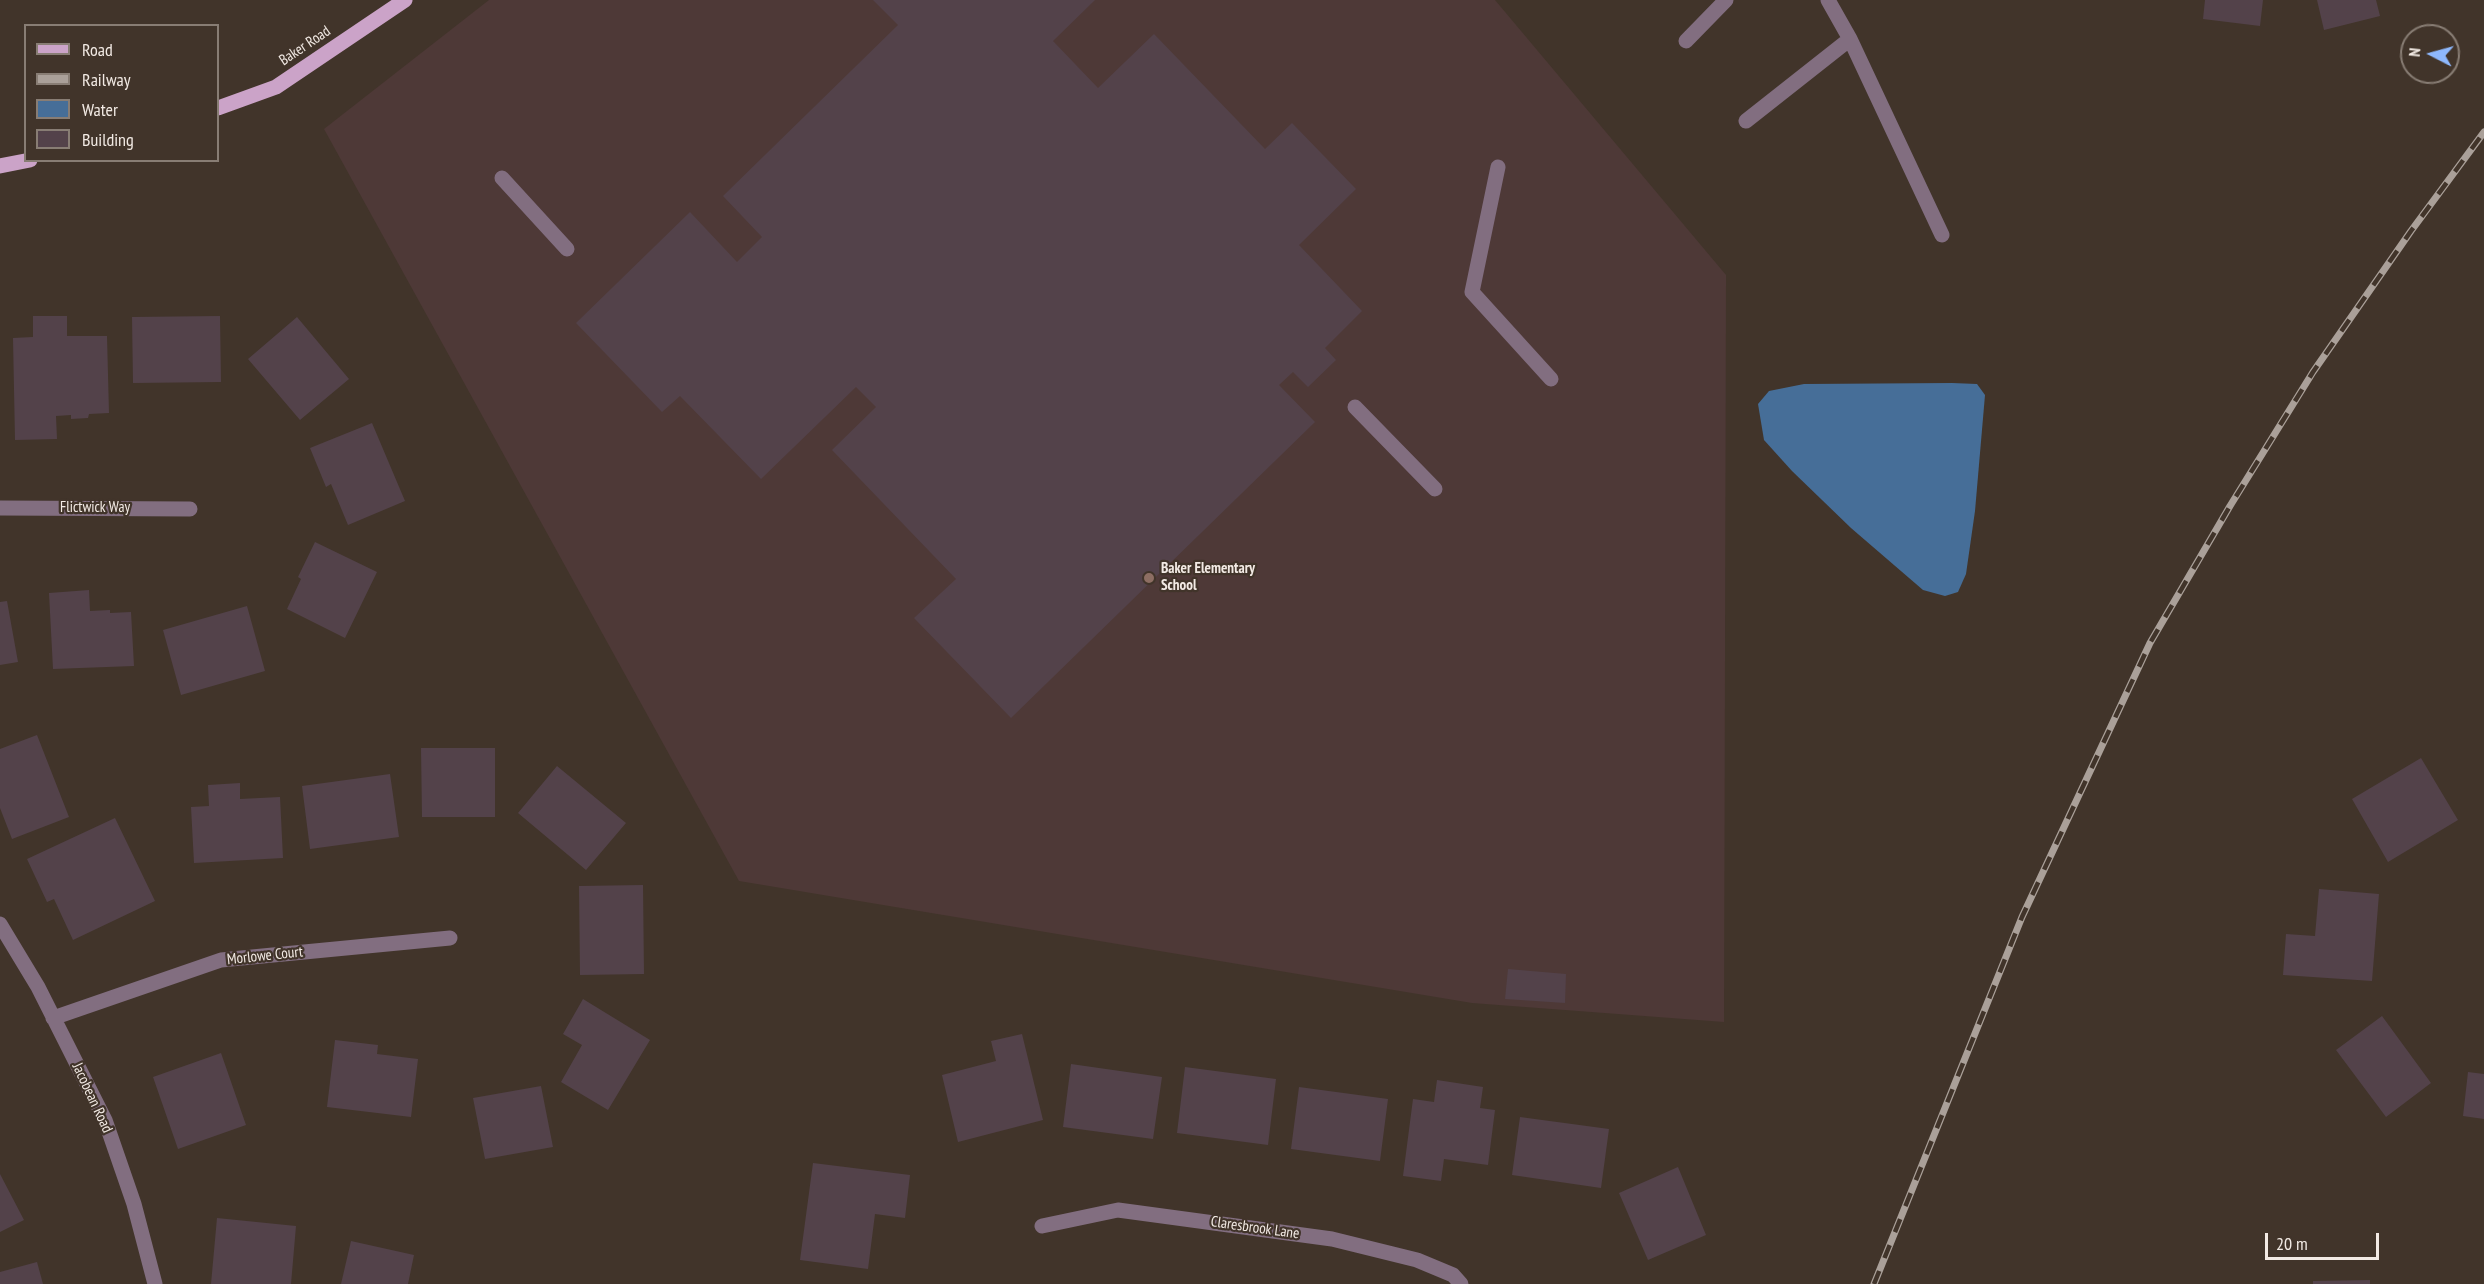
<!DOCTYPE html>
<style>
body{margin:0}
#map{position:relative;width:2484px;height:1284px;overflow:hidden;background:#41342a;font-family:"PT Sans Narrow",sans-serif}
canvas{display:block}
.legend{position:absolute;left:24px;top:24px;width:195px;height:138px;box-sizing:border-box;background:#41342a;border:2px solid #887d74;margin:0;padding:8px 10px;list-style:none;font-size:18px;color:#f2eae4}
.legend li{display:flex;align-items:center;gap:12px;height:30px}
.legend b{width:30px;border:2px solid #887d74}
.north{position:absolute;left:2400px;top:24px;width:60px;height:60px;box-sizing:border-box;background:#41342a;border:2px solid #887d74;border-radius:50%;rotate:276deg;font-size:16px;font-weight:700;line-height:24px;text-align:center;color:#f2eae4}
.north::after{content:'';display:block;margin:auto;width:21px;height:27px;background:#8eb8fd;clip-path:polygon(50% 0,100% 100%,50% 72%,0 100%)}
.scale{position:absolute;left:2265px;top:1233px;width:114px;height:27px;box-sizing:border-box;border:3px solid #f2eae4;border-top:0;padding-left:8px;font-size:18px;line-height:21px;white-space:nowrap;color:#f2eae4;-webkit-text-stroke:4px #41342a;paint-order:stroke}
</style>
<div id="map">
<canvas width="2484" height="1284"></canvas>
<ul class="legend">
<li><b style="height:8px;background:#cba3c8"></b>Road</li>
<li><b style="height:8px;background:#aaa099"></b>Railway</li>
<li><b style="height:16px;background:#466e98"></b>Water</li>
<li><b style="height:16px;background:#53424a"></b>Building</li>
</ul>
<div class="north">N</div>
<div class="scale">20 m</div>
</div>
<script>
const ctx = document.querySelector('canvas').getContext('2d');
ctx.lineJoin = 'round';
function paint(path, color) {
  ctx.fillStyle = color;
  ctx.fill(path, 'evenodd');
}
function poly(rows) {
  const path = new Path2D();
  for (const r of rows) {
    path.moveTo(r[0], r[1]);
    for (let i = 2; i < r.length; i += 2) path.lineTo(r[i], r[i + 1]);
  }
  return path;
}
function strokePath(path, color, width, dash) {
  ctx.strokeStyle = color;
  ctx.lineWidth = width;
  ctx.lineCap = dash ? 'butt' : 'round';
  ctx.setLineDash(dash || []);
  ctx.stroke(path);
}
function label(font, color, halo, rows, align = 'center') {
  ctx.font = font + ' "PT Sans Narrow",sans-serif';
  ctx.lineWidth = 4.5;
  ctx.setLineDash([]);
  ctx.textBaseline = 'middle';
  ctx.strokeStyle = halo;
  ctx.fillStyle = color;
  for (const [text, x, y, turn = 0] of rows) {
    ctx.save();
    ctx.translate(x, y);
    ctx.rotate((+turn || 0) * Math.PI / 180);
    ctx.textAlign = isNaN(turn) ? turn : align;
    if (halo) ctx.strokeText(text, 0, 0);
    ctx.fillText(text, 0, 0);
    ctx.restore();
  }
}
const education = poly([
 [489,0,1495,0,1726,275,1724,1022,1472,1003,739,881,324,129]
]);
const water = poly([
 [1952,383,1977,384,1985,395,1975,511,1966,574,1958,592,1945,596,1923,590,1851,528,1792,471,1764,440,1758,404,1769,391,1804,384]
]);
const building = poly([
 [873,0,1095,0,1053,41,1098,88,1154,34,1265,149,1292,123,1356,189,1299,245,1362,311,1325,348,1336,360,1308,387,1293,372,1279,385,1315,422,1011,718,914,618,956,579,832,450,876,407,856,387,761,479,680,396,662,412,576,323,690,212,737,262,762,237,723,196,898,25],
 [2205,0,2263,0,2260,26,2203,19],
 [2317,0,2376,0,2380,16,2324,30],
 [33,316,67,316,67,336,107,336,109,413,89,414,88,418,71,419,71,415,56,416,57,439,15,440,13,338,33,337],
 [220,316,221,382,133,383,132,317],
 [297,317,349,379,300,420,248,359],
 [372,423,405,501,348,525,331,484,326,487,310,448],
 [315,542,377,572,345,638,287,609,301,579,298,577],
 [89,590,90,611,110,610,110,613,131,612,134,666,53,669,49,593],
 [7,601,18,662,0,665,0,602],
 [247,606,265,671,181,695,163,630],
 [37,735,69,817,12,839,0,808,0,749],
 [421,748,495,748,495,817,422,817],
 [2421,758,2458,820,2388,862,2352,799],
 [557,766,626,823,586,870,518,813],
 [390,774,399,837,310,849,302,786],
 [240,783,240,799,280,797,283,858,194,863,191,807,209,806,208,785],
 [115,818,155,901,73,940,54,899,47,902,27,859],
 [643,885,644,974,580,975,579,886],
 [2319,889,2379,894,2372,981,2283,975,2286,934,2315,936],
 [1508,969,1566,974,1565,1003,1505,999],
 [583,999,650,1040,608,1110,561,1082,582,1045,563,1034],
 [2382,1016,2431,1083,2386,1117,2336,1050],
 [1022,1034,1043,1120,958,1142,942,1075,996,1061,991,1041],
 [335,1040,378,1045,377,1054,418,1059,411,1117,327,1107],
 [221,1053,246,1125,178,1149,153,1077],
 [1071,1064,1162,1077,1153,1139,1063,1127],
 [1185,1067,1276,1079,1268,1145,1177,1133],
 [2468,1072,2484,1074,2484,1119,2463,1116],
 [1437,1080,1483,1087,1480,1108,1495,1110,1488,1165,1444,1159,1441,1181,1403,1176,1413,1099,1434,1102],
 [541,1086,553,1147,485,1159,473,1098],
 [1299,1087,1388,1099,1380,1161,1291,1149],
 [1520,1117,1609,1129,1601,1188,1512,1175],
 [813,1163,910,1175,905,1218,875,1214,868,1269,800,1260],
 [1678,1167,1706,1235,1648,1260,1619,1193],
 [0,1174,24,1220,0,1232],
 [217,1218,296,1226,291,1284,211,1284],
 [351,1241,414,1255,408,1284,341,1284],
 [37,1262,43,1284,0,1284,0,1272],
 [2370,1280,2370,1284,2313,1284,2313,1281]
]);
const minor = poly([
 [1828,0,1850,39,1942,235],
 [1686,41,1726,0],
 [1746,121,1850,39],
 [1498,167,1472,292,1551,379],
 [502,178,567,249],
 [1355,407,1435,489],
 [0,508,190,509],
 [0,924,38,987,105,1120,134,1204,155,1284],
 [53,1018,221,960,450,938],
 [1042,1226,1118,1210,1332,1239,1417,1260,1453,1275,1461,1284]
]);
const major = poly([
 [218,108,276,87,405,0],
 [0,166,30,160]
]);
const rail = poly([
 [1874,1284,2022,917,2150,643,2230,506,2313,372,2411,231,2484,132]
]);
const markers = [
 [1149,578,6,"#8d6e63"]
];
const streetNames = [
 ["Baker Road",305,46,-34],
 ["Flictwick Way",95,508],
 ["Morlowe Court",265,956,-6],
 ["Jacobean Road",92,1098,65],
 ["Claresbrook Lane",1255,1228,8]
];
const poiNames = [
 ["Baker Elementary",1161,569],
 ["School",1161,586]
];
paint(education, '#4e3937');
paint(water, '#466e98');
paint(building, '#53424a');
strokePath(minor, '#826e80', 15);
strokePath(major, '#cba3c8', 15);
strokePath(rail, '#aaa099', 7);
strokePath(rail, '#41342a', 4.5, [14]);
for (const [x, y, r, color] of markers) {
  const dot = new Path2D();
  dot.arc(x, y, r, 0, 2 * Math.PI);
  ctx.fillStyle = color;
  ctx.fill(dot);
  strokePath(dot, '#41342a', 2);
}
label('15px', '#f2eae4', '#41342a', streetNames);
label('bold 15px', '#f2eae4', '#41342a', poiNames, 'left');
</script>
